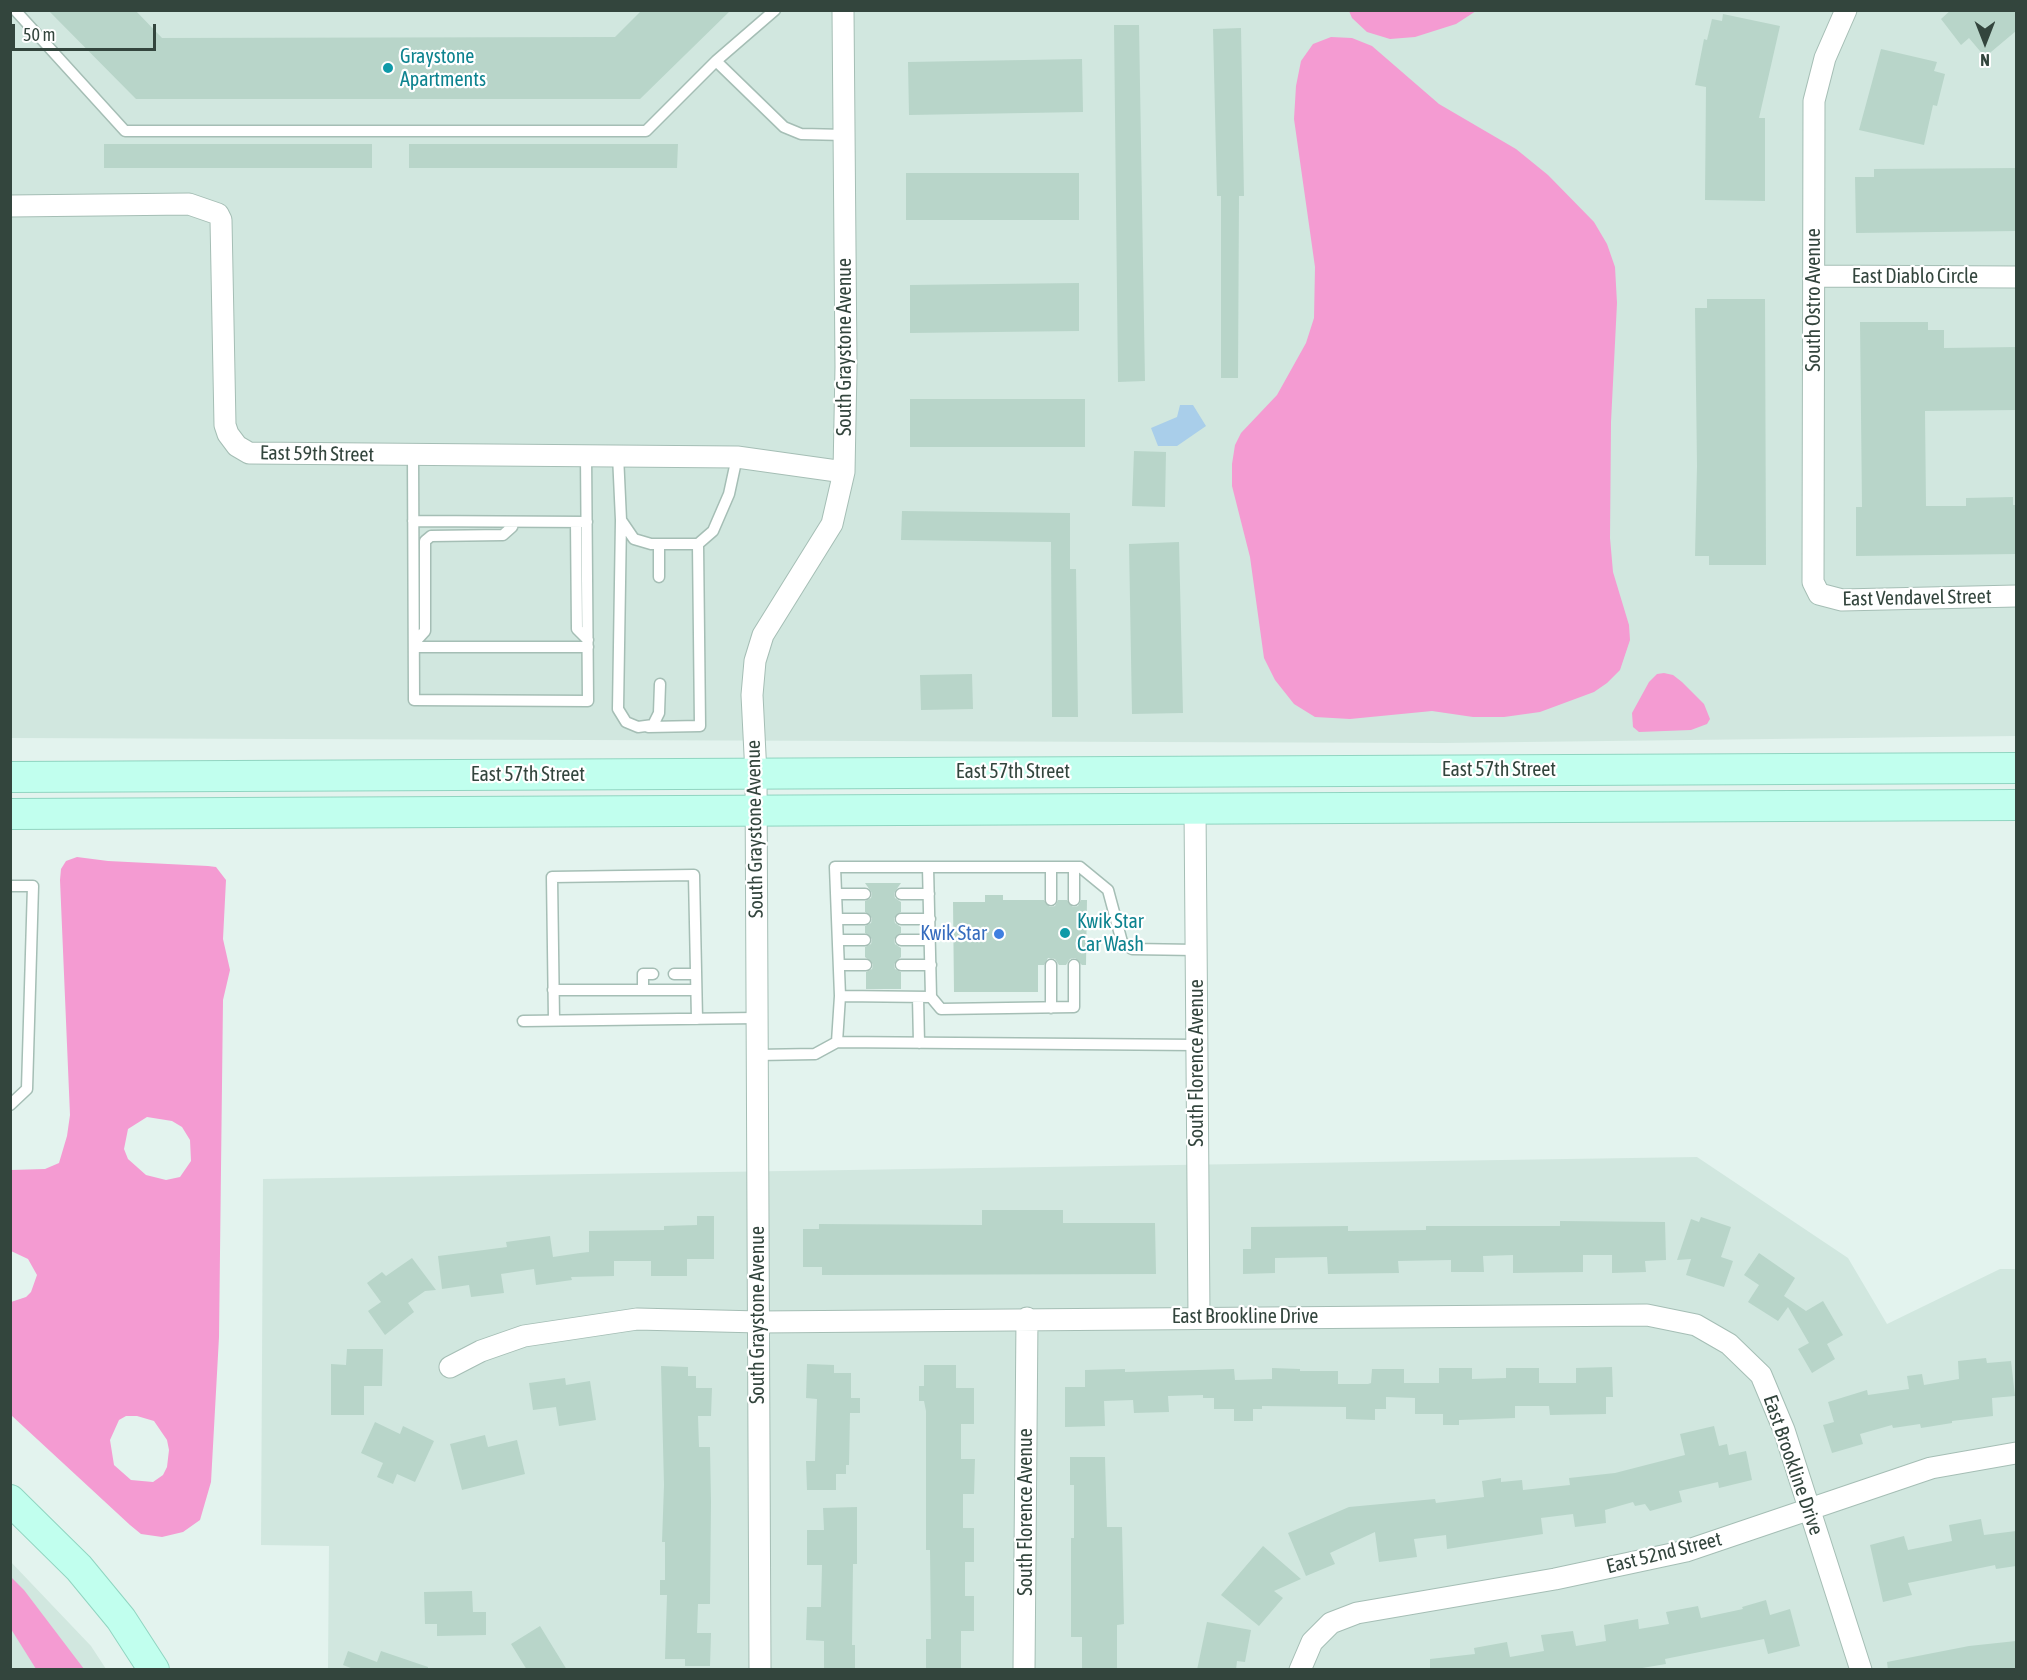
<!DOCTYPE html>
<style>
body{margin:0}
#map{position:relative;width:2027px;height:1680px;overflow:hidden;background:#e3f3ee;font-family:"Asap Condensed",sans-serif}
canvas{display:block}
.frame{position:absolute;inset:0;border:12px solid #33453d;pointer-events:none}
.north{position:absolute;left:1955px;top:12px;width:60px;height:60px;-webkit-text-stroke:4px #fff;paint-order:stroke;rotate:180deg;font-size:16px;font-weight:700;line-height:24px;text-align:center;color:#33453d}
.north::after{content:'';display:block;margin:auto;width:21px;height:27px;background:#33453d;clip-path:polygon(50% 0,100% 100%,50% 72%,0 100%)}
.scale{position:absolute;left:12px;top:24px;width:144px;height:27px;box-sizing:border-box;border:3px solid #33453d;border-top:0;padding-left:8px;font-size:18px;line-height:21px;white-space:nowrap;color:#33453d;-webkit-text-stroke:4px #fff;paint-order:stroke}
</style>
<div id="map">
<canvas width="2027" height="1680"></canvas>
<div class="frame"></div>
<div class="north">N</div>
<div class="scale">50 m</div>
</div>
<script>
const ctx = document.querySelector('canvas').getContext('2d');
ctx.lineJoin = 'round';
function paint(path, color) {
  ctx.fillStyle = color;
  ctx.fill(path, 'evenodd');
}
function poly(rows) {
  const path = new Path2D();
  for (const r of rows) {
    path.moveTo(r[0], r[1]);
    for (let i = 2; i < r.length; i += 2) path.lineTo(r[i], r[i + 1]);
  }
  return path;
}
function strokePath(path, color, width, dash) {
  ctx.strokeStyle = color;
  ctx.lineWidth = width;
  ctx.lineCap = dash ? 'butt' : 'round';
  ctx.setLineDash(dash || []);
  ctx.stroke(path);
}
function label(font, color, halo, rows, align = 'center') {
  ctx.font = font + ' "Asap Condensed",sans-serif';
  ctx.lineWidth = 4.5;
  ctx.setLineDash([]);
  ctx.textBaseline = 'middle';
  ctx.strokeStyle = halo;
  ctx.fillStyle = color;
  for (const [text, x, y, turn = 0] of rows) {
    ctx.save();
    ctx.translate(x, y);
    ctx.rotate((+turn || 0) * Math.PI / 180);
    ctx.textAlign = isNaN(turn) ? turn : align;
    if (halo) ctx.strokeText(text, 0, 0);
    ctx.fillText(text, 0, 0);
    ctx.restore();
  }
}
const residential = poly([
 [11,11,2016,11,2016,736,1444,743,11,738],
 [1697,1157,1848,1258,1887,1324,2000,1269,2016,1269,2016,1669,328,1669,329,1546,261,1545,263,1179],
 [10,1561,91,1646,106,1669,11,1669]
]);
const green = poly([
 [1180,405,1193,405,1206,426,1177,446,1158,446,1151,428,1177,417]
]);
const water = poly([
 [1349,11,1349,10,1476,11,1456,24,1415,37,1390,39,1367,32,1352,18],
 [1331,37,1352,38,1372,46,1439,104,1516,149,1548,175,1594,222,1607,244,1615,267,1617,303,1611,422,1610,538,1613,572,1629,625,1630,640,1620,670,1607,683,1594,692,1540,712,1504,717,1473,717,1432,711,1350,719,1315,717,1294,704,1275,680,1264,658,1250,557,1232,486,1232,464,1235,445,1241,433,1277,395,1306,343,1314,318,1315,267,1294,119,1296,86,1301,61,1313,44],
 [1664,673,1673,675,1682,682,1704,704,1710,719,1707,724,1691,730,1639,732,1633,727,1632,713,1649,682,1657,674],
 [77,857,108,861,208,866,216,867,226,880,223,939,230,970,223,1000,219,1337,211,1482,200,1520,183,1532,162,1537,141,1534,130,1525,11,1415,11,1302,26,1297,31,1292,37,1275,28,1259,11,1251,11,1170,45,1169,59,1163,67,1136,70,1115,60,880,61,869,66,861],
 [147,1117,172,1121,182,1127,190,1140,191,1161,180,1177,166,1180,146,1175,128,1159,124,1149,128,1129],
 [126,1416,137,1416,154,1421,167,1440,169,1450,167,1467,163,1475,153,1482,131,1480,114,1465,110,1440,119,1420],
 [11,1577,24,1590,84,1669,36,1669,11,1629]
]);
const building = poly([
 [48,10,135,10,162,38,615,37,642,10,731,10,640,99,136,99],
 [1951,10,2016,10,2016,31,1985,57,1969,38,1961,45,1941,19],
 [1723,14,1780,26,1759,118,1765,118,1765,201,1705,200,1706,87,1695,85,1704,39,1707,40,1712,19,1722,21],
 [1114,25,1139,25,1145,381,1118,382],
 [1241,28,1244,196,1239,196,1238,378,1221,378,1221,196,1217,196,1213,29],
 [1881,49,1937,62,1934,71,1945,74,1937,106,1933,105,1924,145,1859,130],
 [1082,59,1083,112,909,115,908,62],
 [104,144,372,144,372,168,104,168],
 [409,144,678,144,677,168,409,168],
 [2016,168,2016,231,1856,233,1855,177,1874,177,1874,169],
 [906,173,1079,173,1079,220,906,220],
 [1079,283,1079,331,910,333,910,285],
 [1707,299,1765,299,1766,565,1709,565,1709,556,1695,556,1697,466,1695,308,1707,308],
 [1860,322,1928,322,1928,330,1944,330,1944,348,2016,347,2016,410,1925,411,1926,506,1966,506,1966,498,2013,497,2013,505,2016,505,2016,554,1856,556,1856,507,1862,507],
 [910,399,1085,399,1085,447,910,447],
 [1134,451,1166,452,1165,507,1132,506],
 [902,511,1070,513,1070,569,1076,569,1078,717,1052,717,1051,542,901,540],
 [1179,542,1183,713,1132,714,1129,544],
 [972,674,973,709,921,710,920,675],
 [865,883,901,883,894,893,895,898,901,902,901,912,894,918,895,923,901,927,901,933,894,939,895,944,901,948,901,957,894,964,895,969,901,972,901,989,866,989,866,972,872,969,873,964,865,957,865,947,871,944,872,939,865,933,865,926,871,923,872,918,865,912,865,901,871,898,872,893],
 [985,895,1003,895,1003,900,1044,900,1050,907,1055,906,1058,900,1067,900,1073,907,1078,906,1081,900,1087,900,1086,965,1082,965,1075,958,1070,959,1066,965,1059,965,1055,959,1048,958,1044,965,1038,965,1038,992,954,992,953,902,985,902],
 [982,1210,1063,1210,1063,1223,1155,1223,1156,1274,822,1275,822,1267,803,1267,803,1229,819,1229,819,1224,982,1225],
 [697,1216,714,1216,714,1259,687,1259,687,1276,651,1276,651,1261,614,1261,614,1276,571,1277,572,1280,536,1285,534,1269,501,1274,504,1293,471,1297,469,1285,442,1289,438,1256,507,1247,506,1242,550,1236,553,1257,580,1253,589,1252,589,1231,664,1230,664,1226,697,1225],
 [1701,1217,1731,1227,1721,1257,1733,1261,1724,1287,1686,1275,1691,1259,1677,1260,1691,1219,1699,1222],
 [1560,1221,1665,1222,1666,1260,1645,1261,1646,1272,1612,1273,1612,1255,1583,1255,1583,1272,1513,1273,1513,1255,1483,1256,1484,1272,1451,1272,1451,1260,1398,1261,1399,1273,1328,1274,1327,1257,1275,1258,1275,1273,1243,1274,1243,1249,1251,1249,1251,1227,1348,1226,1348,1231,1426,1230,1426,1226,1560,1226],
 [1759,1253,1795,1278,1784,1296,1806,1311,1823,1301,1843,1335,1827,1344,1835,1359,1812,1373,1798,1349,1809,1343,1788,1307,1778,1321,1748,1302,1759,1285,1744,1275],
 [412,1258,436,1290,425,1291,408,1303,414,1312,385,1335,368,1311,381,1302,367,1283,382,1272,386,1276],
 [347,1349,383,1349,382,1386,364,1386,364,1415,331,1415,331,1364,346,1365],
 [1986,1358,1987,1363,2011,1361,2015,1396,1992,1398,1993,1416,1952,1421,1952,1423,1921,1428,1920,1424,1893,1428,1892,1425,1860,1434,1863,1444,1832,1453,1823,1425,1834,1422,1828,1402,1867,1390,1868,1395,1909,1389,1907,1376,1922,1374,1924,1385,1959,1379,1958,1361],
 [807,1364,834,1365,834,1373,851,1373,851,1398,860,1398,860,1413,850,1413,849,1465,846,1465,846,1474,836,1474,836,1490,807,1490,806,1461,815,1461,817,1399,806,1398],
 [924,1365,956,1365,956,1388,974,1388,974,1424,961,1424,961,1459,975,1459,974,1494,963,1494,963,1528,974,1528,974,1562,965,1562,965,1596,974,1596,974,1631,961,1631,961,1670,926,1670,926,1639,931,1639,930,1550,926,1550,926,1411,924,1401,919,1401,919,1386,924,1386],
 [661,1366,688,1367,688,1376,696,1376,696,1388,712,1388,711,1416,698,1416,699,1447,710,1447,711,1502,710,1604,698,1604,697,1633,711,1633,710,1666,685,1666,685,1659,665,1659,667,1595,660,1595,660,1580,665,1580,665,1542,662,1542,664,1485],
 [1612,1367,1613,1397,1606,1397,1606,1414,1550,1415,1549,1406,1515,1406,1515,1418,1459,1420,1459,1425,1443,1425,1443,1414,1415,1414,1415,1398,1386,1397,1386,1409,1375,1409,1375,1420,1346,1419,1346,1407,1262,1406,1262,1409,1253,1409,1253,1421,1234,1421,1234,1409,1214,1409,1214,1398,1203,1398,1203,1395,1168,1396,1169,1412,1134,1413,1133,1400,1104,1401,1105,1426,1065,1427,1065,1387,1085,1387,1085,1370,1125,1369,1125,1372,1234,1369,1235,1380,1272,1379,1272,1368,1300,1369,1300,1371,1338,1371,1338,1384,1368,1384,1371,1383,1372,1369,1404,1369,1404,1383,1439,1383,1439,1368,1472,1368,1472,1379,1506,1378,1506,1368,1539,1368,1539,1383,1576,1383,1576,1368],
 [565,1378,566,1385,590,1381,596,1420,559,1426,556,1407,533,1410,529,1383],
 [375,1422,400,1434,403,1426,434,1441,415,1482,397,1474,393,1484,377,1477,383,1463,361,1453],
 [1714,1426,1719,1446,1727,1444,1729,1455,1746,1451,1752,1480,1719,1488,1718,1482,1679,1491,1682,1502,1650,1511,1645,1504,1635,1506,1633,1502,1605,1510,1606,1523,1575,1527,1573,1514,1541,1518,1543,1534,1447,1549,1446,1535,1414,1539,1417,1557,1379,1562,1375,1532,1330,1553,1335,1564,1306,1576,1288,1533,1349,1507,1435,1499,1436,1503,1484,1497,1482,1481,1501,1478,1501,1482,1522,1480,1523,1490,1570,1485,1569,1478,1615,1473,1685,1455,1680,1434],
 [485,1435,488,1447,517,1440,525,1474,462,1490,450,1444],
 [1070,1457,1105,1457,1107,1527,1122,1527,1124,1624,1117,1625,1117,1670,1082,1670,1082,1637,1071,1637,1071,1538,1074,1538,1074,1485,1070,1485],
 [857,1507,857,1564,853,1564,852,1645,855,1645,855,1670,824,1670,824,1641,806,1640,807,1607,821,1607,822,1565,807,1565,807,1530,824,1530,823,1508],
 [1981,1519,1984,1535,2016,1531,2016,1566,1996,1569,1995,1565,1908,1583,1912,1595,1883,1602,1870,1545,1904,1536,1908,1550,1952,1541,1949,1525],
 [1263,1546,1301,1579,1274,1591,1283,1598,1259,1626,1221,1595],
 [472,1591,473,1612,486,1612,486,1635,437,1636,437,1624,425,1624,424,1592],
 [1766,1600,1770,1615,1790,1609,1800,1646,1768,1654,1764,1639,1665,1659,1666,1664,1630,1670,1430,1670,1430,1659,1475,1654,1474,1648,1507,1642,1510,1657,1544,1651,1541,1635,1573,1631,1576,1646,1606,1641,1604,1625,1638,1619,1639,1629,1669,1624,1666,1612,1698,1606,1701,1618,1743,1609,1742,1607],
 [1207,1622,1251,1630,1245,1662,1237,1661,1236,1670,1197,1670],
 [540,1626,567,1670,527,1670,511,1644],
 [2016,1641,2016,1670,1888,1670,1887,1662,1969,1646],
 [348,1651,377,1662,381,1651,428,1667,428,1670,356,1670,343,1665]
]);
const lane = poly([
 [15,10,125,131,646,131,716,61,775,10],
 [716,61,784,127,801,134,845,135],
 [413,455,414,700,588,701,586,455],
 [618,455,621,520,634,539,651,544,698,544,713,531,729,494,737,457],
 [621,520,618,709,626,722,638,727,653,725,659,713,660,684],
 [413,521,587,522],
 [576,522,577,629,588,640],
 [659,544,659,577],
 [414,643,425,631,425,541,431,536,503,535,512,527,514,522],
 [414,647,588,647],
 [648,727,700,726,698,544],
 [928,867,931,997,840,996,835,867,1080,867,1108,890,1122,942,1132,949,1196,950],
 [1051,867,1051,900],
 [1074,867,1074,900],
 [10,886,33,886,27,1089,10,1105],
 [836,894,865,894],
 [901,894,929,894],
 [837,919,865,919],
 [901,919,930,919],
 [838,940,865,940],
 [901,940,930,940],
 [839,965,866,965],
 [901,965,931,965],
 [1051,965,1051,1008],
 [674,974,696,974],
 [553,990,696,990],
 [643,990,643,974,653,974],
 [918,997,919,1043],
 [931,997,941,1009,1074,1007,1074,965],
 [554,1020,552,877,694,875,697,1019],
 [523,1021,757,1018],
 [837,1042,1197,1045],
 [757,1055,815,1054,837,1042,840,996]
]);
const street = poly([
 [1846,10,1825,58,1814,101,1813,582,1819,594,1842,600,2016,596],
 [10,206,189,204,218,214,221,220,225,425,228,434,237,446,249,453,737,457,844,472],
 [1814,276,2016,277],
 [1195,808,1199,1317],
 [450,1367,481,1351,524,1336,637,1319,759,1322,1647,1315,1696,1325,1729,1344,1761,1375,1784,1430,1861,1670],
 [760,1670,756,774,752,695,755,661,763,635,832,524,844,472,846,367,843,10],
 [1024,1670,1027,1318],
 [1300,1670,1312,1642,1331,1623,1357,1613,1555,1579,1686,1551,1931,1468,2016,1453]
]);
const secondary = poly([
 [10,777,2016,768],
 [10,814,2016,805],
 [10,1500,79,1568,121,1619,154,1670]
]);
const markers = [
 [388,68,6,"#0f9aa8"],
 [1065,933,6,"#0f9aa8"],
 [999,934,6,"#3f7fe0"]
];
const cultureNames = [
 ["Graystone",400,57],
 ["Apartments",400,80],
 ["Kwik Star",1077,922],
 ["Car Wash",1077,945]
];
const streetNames = [
 ["East Diablo Circle",1915,277],
 ["South Ostro Avenue",1814,300,-90],
 ["South Graystone Avenue",845,347,-90],
 ["East 59th Street",317,454,1],
 ["East Vendavel Street",1917,598,-1],
 ["East 57th Street",1499,770],
 ["East 57th Street",1013,772],
 ["East 57th Street",528,775],
 ["South Graystone Avenue",755,829,-91],
 ["South Florence Avenue",1197,1063,-90],
 ["South Graystone Avenue",758,1315,-90],
 ["East Brookline Drive",1245,1317],
 ["East Brookline Drive",1793,1465,71],
 ["South Florence Avenue",1026,1512,-90],
 ["East 52nd Street",1664,1553,-14]
];
const shopNames = [
 ["Kwik Star",987,934]
];
paint(residential, '#d1e7df');
paint(green, '#a9ceea');
paint(water, '#f49bd2');
paint(building, '#b8d5c9');
strokePath(lane, '#a5beb5', 13);
strokePath(street, '#a5beb5', 23);
strokePath(secondary, '#90d5c1', 32);
strokePath(lane, '#fff', 10);
strokePath(street, '#fff', 21);
strokePath(secondary, '#c1ffee', 30);
for (const [x, y, r, color] of markers) {
  const dot = new Path2D();
  dot.arc(x, y, r, 0, 2 * Math.PI);
  ctx.fillStyle = color;
  ctx.fill(dot);
  strokePath(dot, '#fff', 2);
}
label('20px', '#0d838f', '#fff', cultureNames, 'left');
label('20px', '#33453d', '#fff', streetNames);
label('20px', '#366cbe', '#fff', shopNames, 'right');
</script>
